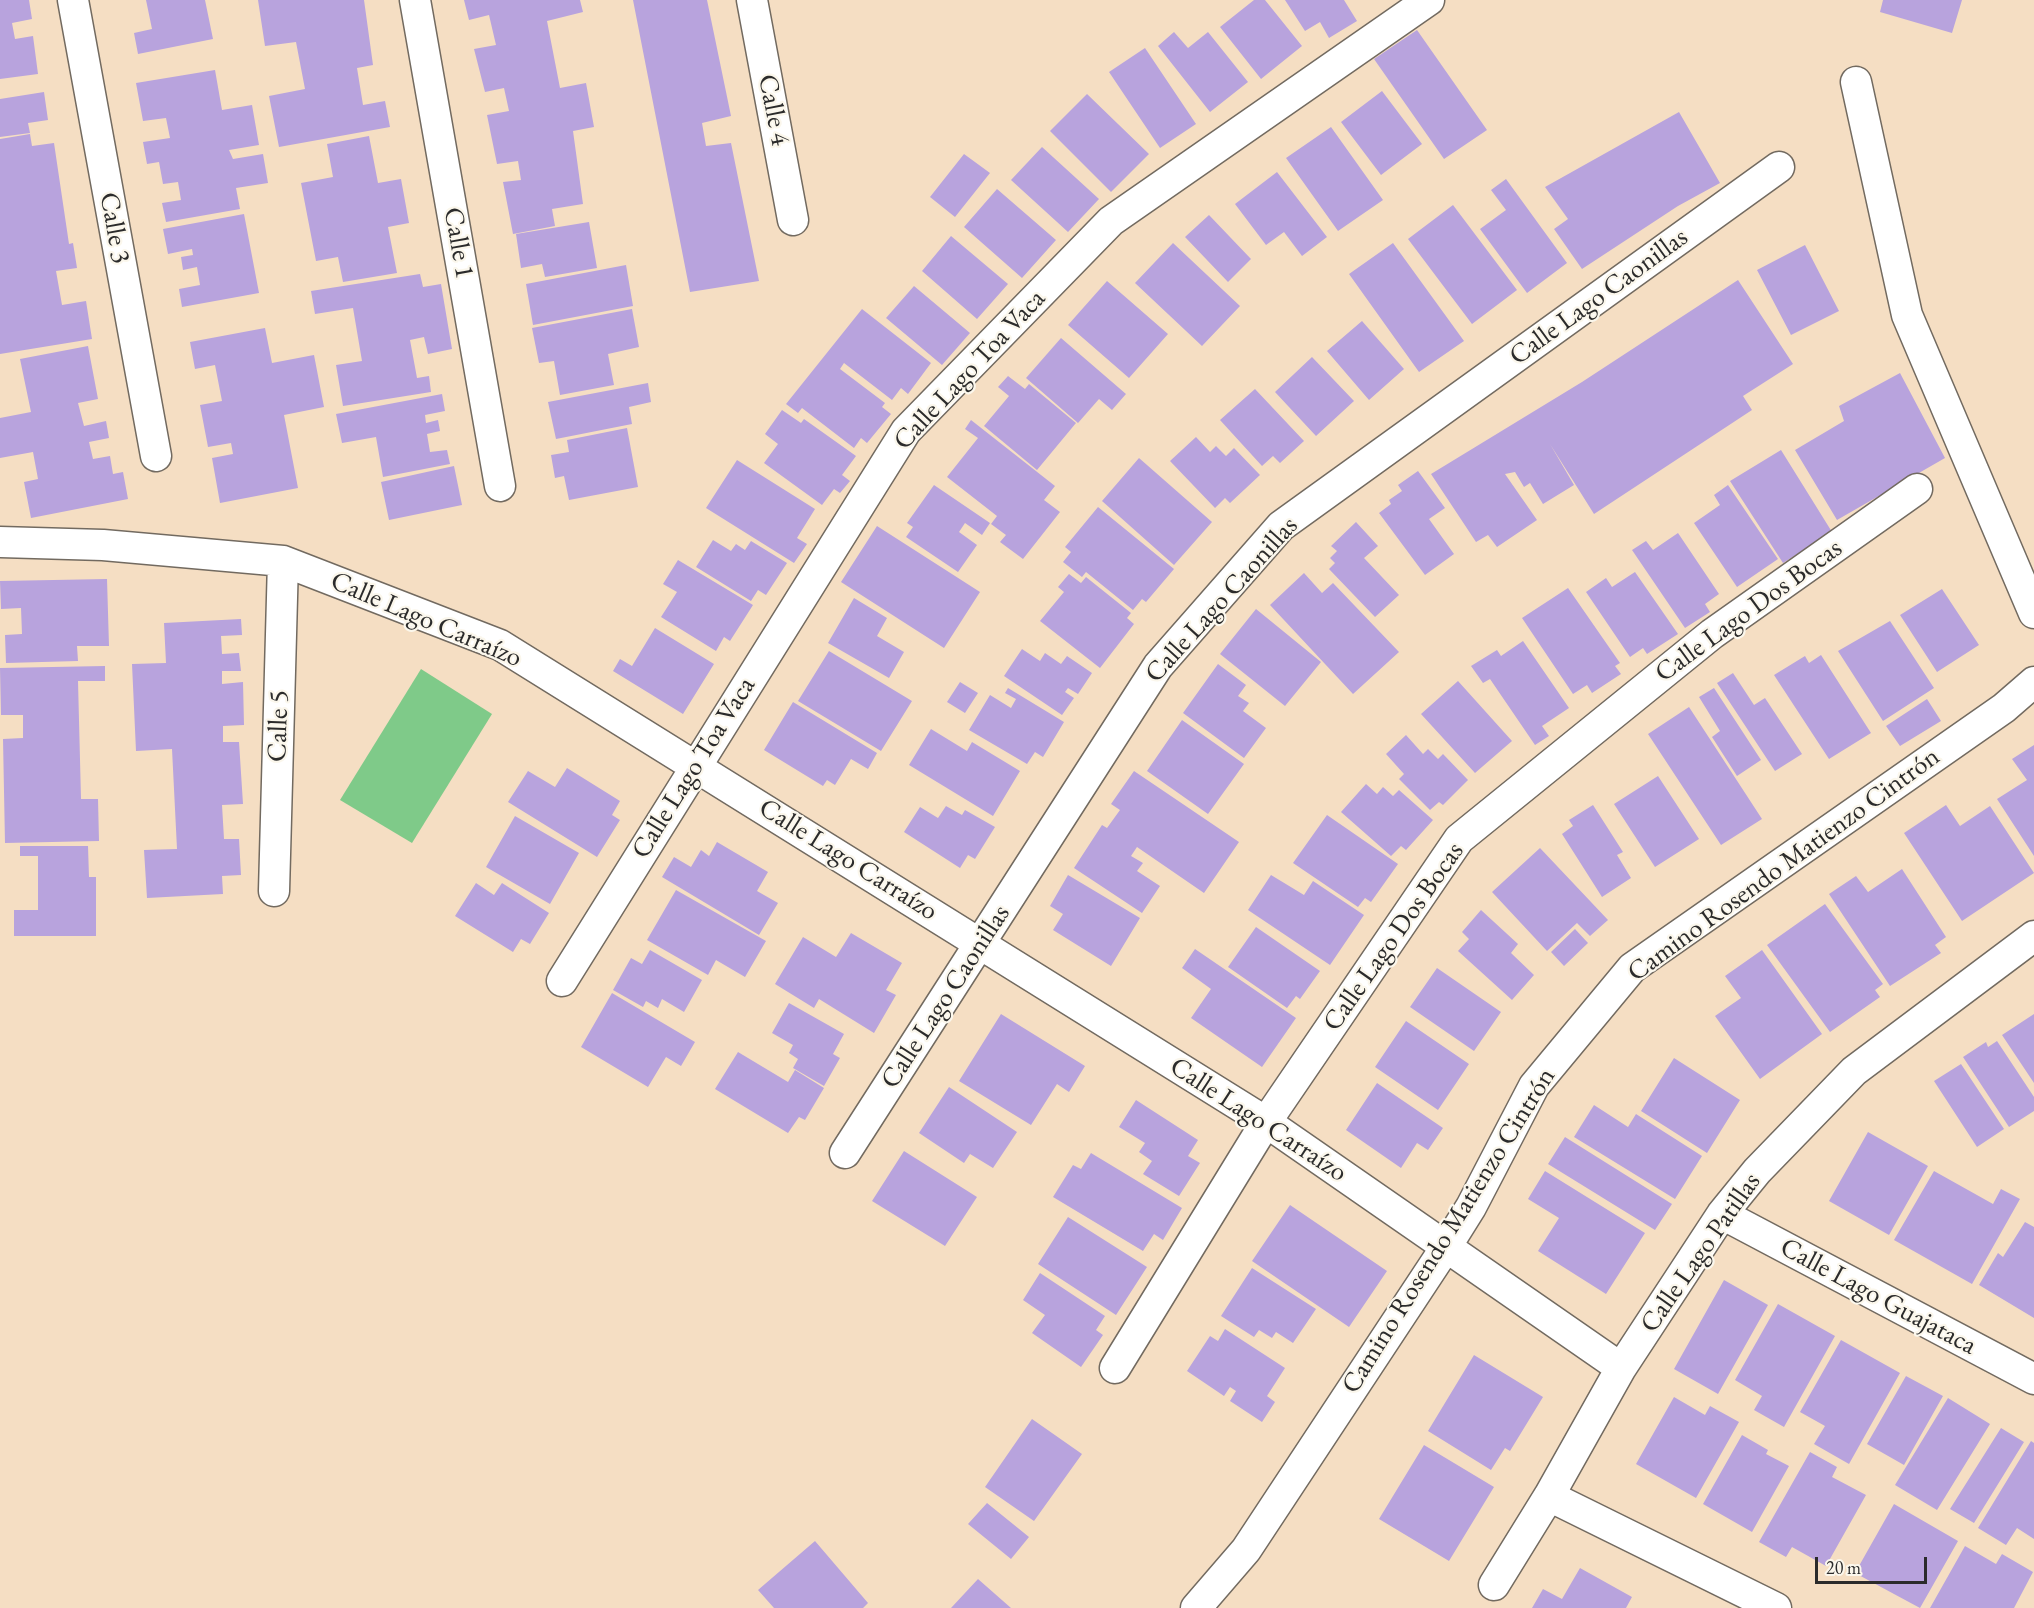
<!DOCTYPE html>
<meta charset="utf-8">
<style>
body{margin:0}
#map{position:relative;width:2034px;height:1608px;overflow:hidden;background:#f5dec3;font-family:"EB Garamond",serif}
canvas{display:block}
.scale{position:absolute;left:1815px;top:1557px;width:112px;height:27px;box-sizing:border-box;border:3px solid #2b2b2b;border-top:0;padding-left:8px;font-size:18px;line-height:21px;white-space:nowrap;color:#2b2b2b;-webkit-text-stroke:4px #fbf7ec;paint-order:stroke}
</style>
<div id="map">
<canvas width="2034" height="1608"></canvas>
<div class="scale">20 m</div>
</div>
<script>
const ctx = document.querySelector('canvas').getContext('2d');
ctx.lineJoin = 'round';
function paint(path, color) {
  ctx.fillStyle = color;
  ctx.fill(path, 'evenodd');
}
function poly(rows) {
  const path = new Path2D();
  for (const r of rows) {
    path.moveTo(r[0], r[1]);
    for (let i = 2; i < r.length; i += 2) path.lineTo(r[i], r[i + 1]);
  }
  return path;
}
function strokePath(path, color, width, dash) {
  ctx.strokeStyle = color;
  ctx.lineWidth = width;
  ctx.lineCap = dash ? 'butt' : 'round';
  ctx.setLineDash(dash || []);
  ctx.stroke(path);
}
function label(font, color, halo, rows, align = 'center') {
  ctx.font = font + ' "EB Garamond",serif';
  ctx.lineWidth = 4.5;
  ctx.setLineDash([]);
  ctx.textBaseline = 'middle';
  ctx.strokeStyle = halo;
  ctx.fillStyle = color;
  for (const [text, x, y, turn = 0] of rows) {
    ctx.save();
    ctx.translate(x, y);
    ctx.rotate((+turn || 0) * Math.PI / 180);
    ctx.textAlign = isNaN(turn) ? turn : align;
    if (halo) ctx.strokeText(text, 0, 0);
    ctx.fillText(text, 0, 0);
    ctx.restore();
  }
}
const green = poly([
 [421,669,492,714,412,843,340,800]
]);
const building = poly([
 [0,0,29,0,32,19,12,23,15,39,33,36,38,74,0,79],
 [146,0,205,0,213,39,138,54,134,33,152,29],
 [258,0,364,0,373,65,357,68,363,105,385,101,390,127,279,147,269,96,305,89,296,42,265,46],
 [464,0,580,0,583,12,547,21,560,88,586,83,594,127,573,131,583,204,552,209,555,226,513,234,503,182,521,180,518,161,497,164,487,115,509,111,504,88,485,92,474,49,496,45,489,15,469,20],
 [633,0,707,0,731,116,702,123,706,146,731,143,759,281,690,292],
 [1254,0,1265,0,1302,46,1261,79,1220,27],
 [1285,0,1344,0,1357,21,1329,38,1320,22,1305,31],
 [1883,0,1962,0,1952,33,1880,12],
 [1417,30,1487,130,1444,159,1374,59],
 [1174,32,1188,48,1208,32,1248,82,1210,112,1158,46],
 [1145,48,1196,124,1160,148,1109,72],
 [215,70,222,110,252,105,259,145,229,150,233,159,263,154,268,183,236,188,240,209,166,222,162,203,181,200,178,182,163,184,159,162,147,164,143,142,170,138,166,118,143,121,136,83],
 [1382,91,1422,144,1381,175,1341,122],
 [44,92,48,120,28,123,30,133,0,137,0,99],
 [1087,94,1149,154,1111,192,1050,131],
 [1679,112,1720,183,1678,206,1582,269,1554,229,1568,219,1545,187],
 [1331,127,1383,200,1338,231,1286,158],
 [30,134,32,146,54,143,69,244,73,243,77,268,56,271,62,305,86,301,92,339,0,354,0,139],
 [369,136,378,183,401,179,409,223,388,227,397,273,343,282,338,257,316,261,301,183,333,177,327,144],
 [1042,147,1099,199,1068,232,1011,180],
 [964,154,990,173,955,217,930,197],
 [1277,172,1327,237,1302,256,1284,232,1266,245,1235,204],
 [1506,179,1567,263,1527,293,1480,229,1506,210,1491,190],
 [997,189,1056,240,1022,278,964,227],
 [1453,205,1517,290,1472,324,1408,239],
 [244,214,259,293,182,307,179,289,200,285,197,267,183,270,181,257,193,255,192,249,168,254,163,229],
 [1209,215,1251,259,1228,282,1185,237],
 [589,222,597,268,545,277,542,264,521,268,516,234],
 [951,236,1008,284,977,319,922,271],
 [1173,243,1240,306,1202,346,1135,283],
 [1393,243,1464,341,1419,372,1349,274],
 [1805,245,1839,311,1791,335,1757,270],
 [626,265,633,306,533,325,526,284],
 [420,274,423,287,441,284,452,349,428,354,424,337,410,340,417,378,429,376,431,392,343,406,336,365,362,361,353,308,315,314,311,291],
 [1738,280,1793,364,1743,396,1752,410,1594,514,1550,444,1574,485,1543,504,1530,483,1524,487,1515,472,1505,474,1537,520,1497,547,1488,535,1476,542,1431,474,1582,382],
 [1107,281,1168,334,1129,378,1068,325],
 [914,286,970,333,942,365,886,318],
 [632,309,639,347,608,354,614,385,560,395,554,361,539,363,532,328],
 [862,309,931,363,908,394,901,388,892,400,844,363,840,369,885,403,882,407,891,414,867,443,861,438,854,448,802,408,798,413,786,404],
 [1362,321,1404,369,1369,400,1327,351],
 [265,328,272,363,314,355,324,407,284,415,298,488,220,503,212,458,233,454,231,443,208,447,200,405,222,401,215,365,195,369,190,342],
 [1061,338,1126,394,1112,410,1099,399,1078,423,1026,378],
 [88,346,98,399,78,403,84,426,106,421,109,438,89,442,93,459,110,456,113,474,123,472,128,499,31,518,24,482,38,479,33,452,0,458,0,418,31,412,20,359],
 [1312,357,1354,401,1316,436,1275,392],
 [1900,373,1945,458,1837,520,1795,450,1844,421,1839,406],
 [1008,376,1025,389,1029,384,1076,423,1037,470,984,426,1009,396,998,387],
 [648,383,651,402,629,407,632,424,556,439,548,402],
 [1255,389,1304,441,1280,463,1273,456,1262,466,1220,420],
 [442,394,445,411,425,415,426,423,438,420,440,431,427,434,430,452,447,450,450,464,383,477,376,437,342,443,336,414],
 [782,410,801,423,804,419,856,456,842,475,850,481,840,493,834,489,822,505,764,463,778,444,765,434],
 [971,420,1055,486,1044,500,1060,512,1023,559,1000,542,1006,535,991,524,997,516,947,477,978,438,965,429],
 [627,428,638,487,569,500,564,476,555,478,551,455,569,452,567,440],
 [1196,437,1210,452,1216,446,1226,456,1234,448,1260,475,1230,503,1225,498,1215,508,1170,461],
 [1781,450,1832,532,1783,563,1730,481],
 [1139,458,1212,522,1174,565,1102,501],
 [737,460,815,509,797,538,807,544,794,563,706,508],
 [454,466,462,505,389,520,381,482],
 [1418,471,1445,508,1429,519,1454,554,1425,575,1379,513,1391,504,1389,500,1402,491,1398,485],
 [934,485,990,523,982,535,965,523,959,532,977,545,958,572,906,537,913,527,907,523],
 [1728,485,1778,559,1737,587,1694,523,1720,505,1714,495],
 [1098,507,1174,569,1146,602,1142,599,1133,610,1086,572,1082,577,1063,562,1071,552,1065,547],
 [1356,522,1378,546,1364,558,1399,595,1375,617,1329,569,1335,563,1330,558,1337,551,1331,546],
 [877,526,980,592,944,648,841,582],
 [1678,533,1719,594,1705,604,1710,612,1685,628,1632,550,1646,541,1653,550],
 [713,540,731,551,736,544,745,550,751,541,787,563,766,595,758,590,751,601,696,567],
 [678,560,753,605,730,641,724,637,716,651,661,617,677,592,663,584],
 [1635,572,1678,634,1647,654,1643,648,1630,657,1586,592,1606,578,1612,587],
 [1304,573,1322,593,1333,583,1399,652,1353,694,1270,605],
 [1069,574,1081,583,1086,577,1131,613,1127,618,1134,624,1100,668,1040,621,1064,592,1058,587],
 [107,579,109,646,77,646,78,661,6,663,5,635,22,634,21,608,1,609,0,581],
 [1568,588,1620,663,1615,666,1621,674,1592,693,1587,685,1573,694,1522,618],
 [1942,589,1979,645,1937,672,1900,615],
 [854,598,887,618,877,636,904,652,889,678,828,643],
 [1256,609,1321,662,1285,706,1220,654],
 [241,619,242,635,221,636,222,654,239,653,241,671,222,671,222,684,243,682,244,725,223,726,223,742,239,742,243,804,222,805,224,839,239,839,241,875,222,876,223,894,147,898,144,850,177,849,172,749,136,751,132,664,166,663,164,623],
 [1890,621,1934,688,1883,721,1838,651],
 [655,628,714,664,683,714,613,671,620,659,632,666],
 [1523,641,1569,708,1542,726,1549,736,1535,745,1490,679,1483,683,1471,666,1497,650,1501,656],
 [1022,649,1040,661,1045,653,1061,664,1067,656,1092,673,1078,694,1068,688,1065,692,1074,698,1062,715,1004,676],
 [829,651,912,701,881,751,798,701],
 [1821,655,1871,733,1829,759,1774,675,1805,656,1809,663],
 [1218,664,1246,685,1238,696,1249,703,1243,711,1266,728,1244,758,1183,713],
 [105,666,105,681,78,681,81,799,98,799,99,841,5,843,3,739,23,738,23,715,1,715,0,668],
 [1733,673,1754,705,1765,698,1802,754,1775,771,1717,683],
 [1458,681,1512,741,1475,773,1421,714],
 [960,682,978,693,965,713,947,702],
 [1008,688,1064,722,1043,757,1035,752,1027,764,969,730,990,695,1011,708,1016,699,1005,693],
 [1714,688,1761,760,1737,776,1712,737,1720,731,1699,697],
 [1927,699,1941,721,1900,746,1886,726],
 [793,702,877,753,868,769,851,759,835,785,827,780,823,786,764,750],
 [1689,707,1762,819,1721,845,1648,734],
 [1182,720,1244,764,1208,814,1147,771],
 [931,729,967,751,972,742,1020,771,993,816,909,765],
 [1406,735,1423,754,1428,749,1438,759,1443,754,1468,780,1443,805,1439,802,1430,810,1399,779,1404,774,1386,754],
 [2034,745,2034,856,1997,799,2027,780,2012,759],
 [567,768,620,801,612,815,620,820,597,857,508,802,528,771,555,787],
 [1134,771,1239,842,1204,893,1137,847,1131,856,1143,863,1137,871,1160,886,1142,913,1074,868,1102,825,1107,828,1120,810,1111,804],
 [1658,776,1699,839,1655,867,1614,804],
 [1366,784,1377,794,1383,787,1393,796,1399,790,1433,820,1406,850,1401,846,1391,856,1341,812],
 [1593,805,1623,852,1617,855,1631,878,1602,897,1562,834,1573,826,1569,820],
 [1946,805,1960,826,1990,806,2034,873,1962,921,1904,833],
 [946,806,962,815,965,810,995,827,975,859,968,855,960,868,904,832,920,807,938,818],
 [1327,815,1398,864,1371,902,1365,898,1358,907,1293,863],
 [515,816,579,853,550,904,486,867],
 [717,842,768,872,757,891,778,903,759,935,662,877,674,857,691,867,701,850,709,856],
 [20,846,88,846,89,877,96,877,96,936,14,936,14,910,38,910,38,856,20,856],
 [1540,848,1608,920,1590,936,1577,923,1547,951,1492,892],
 [1902,869,1946,937,1935,945,1941,953,1890,986,1829,894,1856,876,1868,892],
 [1068,875,1140,918,1111,966,1053,930,1063,914,1050,906],
 [1271,875,1304,895,1313,881,1364,915,1330,965,1248,910],
 [476,883,494,895,502,883,549,913,530,944,521,939,513,952,455,916],
 [676,890,766,941,745,977,716,960,708,975,647,940],
 [1825,904,1883,984,1875,990,1880,997,1830,1032,1767,945],
 [1481,910,1518,944,1511,953,1534,975,1512,1000,1458,951,1469,939,1462,932],
 [1256,927,1320,971,1300,999,1296,996,1287,1008,1228,967],
 [1575,929,1588,943,1564,966,1551,952],
 [851,933,902,963,886,990,896,995,874,1033,819,999,814,1008,775,984,803,937,836,957],
 [1195,949,1296,1018,1262,1067,1191,1018,1211,989,1182,968],
 [650,950,702,980,684,1012,662,999,658,1008,646,1001,643,1007,613,990,631,958,642,964],
 [1762,950,1822,1034,1760,1079,1715,1016,1741,998,1725,976],
 [1437,968,1501,1012,1474,1051,1410,1007],
 [612,993,695,1042,681,1066,666,1057,648,1087,581,1047],
 [789,1003,844,1034,833,1054,840,1058,824,1086,793,1068,798,1059,789,1053,793,1045,772,1033],
 [1001,1014,1085,1066,1069,1092,1057,1084,1031,1125,959,1081],
 [2034,1014,2034,1083,2002,1035],
 [1406,1021,1469,1064,1438,1110,1375,1067],
 [1997,1041,2034,1097,2034,1111,2009,1127,1963,1057,1986,1042,1988,1047],
 [738,1052,788,1082,795,1070,824,1088,805,1120,799,1117,788,1133,715,1089],
 [1674,1058,1740,1100,1707,1153,1641,1111],
 [1961,1064,2004,1129,1977,1147,1934,1081],
 [1377,1083,1443,1128,1428,1150,1417,1143,1401,1168,1346,1130],
 [949,1087,1017,1132,993,1168,970,1154,964,1163,919,1133],
 [1136,1100,1198,1140,1188,1156,1200,1163,1179,1196,1143,1174,1152,1161,1139,1152,1145,1143,1119,1127],
 [1594,1105,1628,1127,1636,1114,1702,1156,1675,1199,1574,1137],
 [1868,1132,1928,1166,1889,1235,1829,1201],
 [1565,1137,1672,1204,1655,1230,1548,1164],
 [904,1151,977,1197,945,1246,872,1201],
 [1091,1153,1182,1208,1163,1240,1154,1234,1143,1251,1053,1197,1073,1165,1081,1169],
 [1545,1171,1645,1233,1606,1294,1538,1251,1559,1218,1528,1199],
 [1934,1171,1993,1204,2001,1189,2020,1199,1972,1284,1894,1240],
 [1290,1205,1387,1271,1349,1327,1252,1261],
 [1068,1217,1147,1267,1116,1315,1038,1264],
 [2025,1222,2034,1227,2034,1318,1979,1285,1998,1253,2003,1257],
 [1252,1268,1316,1309,1293,1343,1276,1332,1272,1338,1259,1330,1254,1337,1221,1316],
 [1040,1273,1105,1316,1096,1330,1103,1335,1081,1367,1032,1333,1045,1315,1023,1300],
 [1724,1280,1768,1305,1718,1394,1674,1369],
 [1778,1304,1835,1336,1784,1427,1754,1410,1762,1396,1735,1380],
 [1225,1329,1285,1368,1267,1396,1275,1402,1262,1422,1230,1401,1236,1391,1230,1387,1224,1396,1187,1371,1210,1336,1218,1341],
 [1841,1340,1900,1373,1849,1464,1814,1444,1825,1426,1800,1412],
 [1474,1355,1543,1397,1510,1451,1505,1448,1491,1470,1428,1431],
 [1906,1376,1943,1396,1904,1465,1867,1444],
 [1674,1397,1705,1415,1710,1406,1739,1422,1696,1498,1636,1464],
 [1948,1398,1990,1424,1937,1510,1895,1485],
 [1032,1419,1082,1454,1034,1521,985,1487],
 [2001,1428,2024,1442,1974,1523,1950,1509],
 [1742,1435,1768,1450,1766,1454,1789,1466,1752,1532,1703,1504],
 [2031,1441,2034,1443,2034,1539,2017,1528,2006,1545,1978,1528],
 [1424,1445,1494,1487,1449,1561,1379,1519],
 [1810,1452,1837,1467,1832,1477,1866,1495,1826,1566,1792,1547,1786,1557,1759,1542],
 [987,1503,1029,1537,1011,1559,968,1524],
 [1894,1504,1958,1541,1920,1608,1855,1573],
 [815,1541,868,1603,863,1608,774,1608,758,1590],
 [1965,1546,1996,1564,2002,1554,2033,1572,2014,1608,1930,1608],
 [1580,1568,1632,1597,1626,1608,1532,1608,1543,1589,1562,1599],
 [978,1579,1011,1608,951,1608]
]);
const street = poly([
 [73,0,156,456],
 [415,0,500,486],
 [752,0,793,220],
 [1856,82,1907,315,2034,613],
 [0,542,103,545,283,561,500,645,1266,1122,1621,1368],
 [274,891,283,561],
 [562,981,906,431,1111,221,1429,0],
 [845,1153,1158,666,1281,526,1779,167],
 [1722,1214,2034,1379],
 [1115,1368,1266,1122,1459,839,1712,634,1917,489],
 [1549,1496,1776,1608],
 [1494,1585,1549,1496,1621,1368,1722,1214,1757,1171,1854,1071,2034,936],
 [1196,1608,1246,1550,1446,1247,1471,1207,1534,1086,1632,968,2004,708,2034,682]
]);
const streetNames = [
 ["Calle 4",773,110,79],
 ["Calle 3",114,228,80],
 ["Calle 1",458,243,80],
 ["Calle Lago Caonillas",1599,297,-36],
 ["Calle Lago Toa Vaca",970,370,-47],
 ["Calle Lago Caonillas",1222,600,-48],
 ["Calle Lago Dos Bocas",1749,611,-36],
 ["Calle Lago Carraízo",426,620,23],
 ["Calle 5",279,726,-88],
 ["Calle Lago Toa Vaca",694,768,-58],
 ["Calle Lago Carraízo",848,860,32],
 ["Camino Rosendo Matienzo Cintrón",1784,865,-36],
 ["Calle Lago Dos Bocas",1394,937,-55],
 ["Calle Lago Caonillas",946,997,-57],
 ["Calle Lago Carraízo",1258,1120,33],
 ["Camino Rosendo Matienzo Cintrón",1449,1231,-58],
 ["Calle Lago Patillas",1701,1253,-55],
 ["Calle Lago Guajataca",1878,1297,28]
];
paint(green, '#7fca89');
paint(building, '#b8a3dd');
strokePath(street, '#726a60', 33);
strokePath(street, '#fff', 30);
label('27px', '#2b2b2b', '#fbf7ec', streetNames);
</script>
